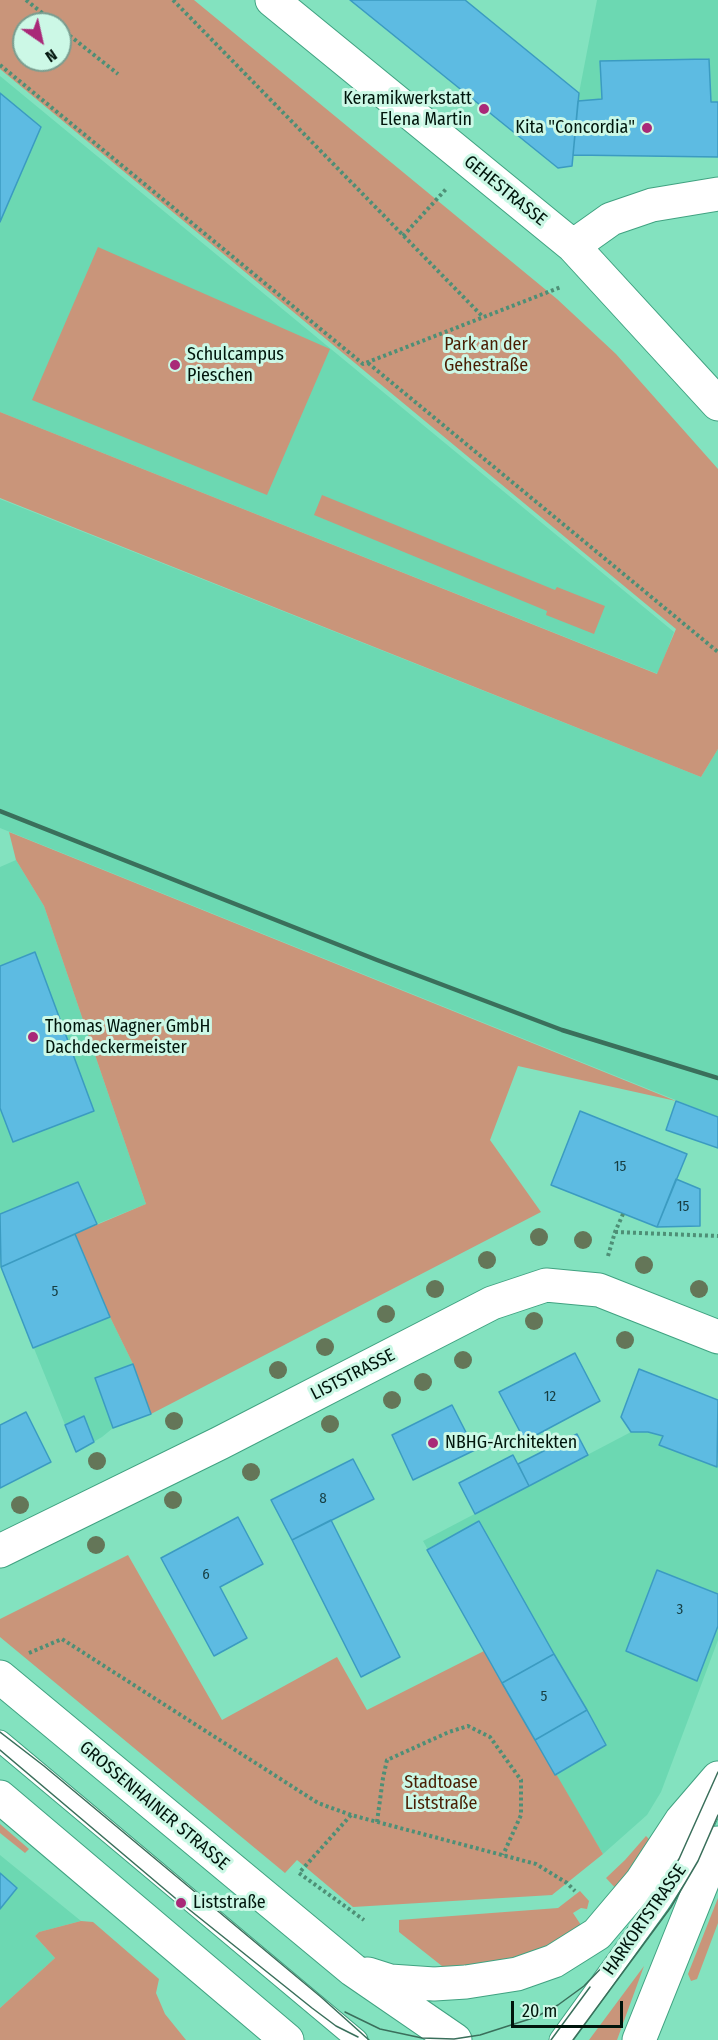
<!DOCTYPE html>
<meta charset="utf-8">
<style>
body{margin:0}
#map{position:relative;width:718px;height:2040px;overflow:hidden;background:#83e2bf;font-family:"Fira Sans Condensed",sans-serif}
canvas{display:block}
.north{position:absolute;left:12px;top:12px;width:60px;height:60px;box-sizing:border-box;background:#ccf8e6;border:2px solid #7a9d8f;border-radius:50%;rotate:146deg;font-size:16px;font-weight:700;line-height:24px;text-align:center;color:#00150c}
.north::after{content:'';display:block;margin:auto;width:21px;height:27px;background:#a92978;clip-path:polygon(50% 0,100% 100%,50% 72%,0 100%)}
.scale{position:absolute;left:511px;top:2001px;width:112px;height:27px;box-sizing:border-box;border:3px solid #00150c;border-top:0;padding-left:8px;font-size:18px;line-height:21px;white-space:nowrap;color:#00150c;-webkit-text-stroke:4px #ccf8e6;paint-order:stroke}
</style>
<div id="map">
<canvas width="718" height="2040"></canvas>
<div class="north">N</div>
<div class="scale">20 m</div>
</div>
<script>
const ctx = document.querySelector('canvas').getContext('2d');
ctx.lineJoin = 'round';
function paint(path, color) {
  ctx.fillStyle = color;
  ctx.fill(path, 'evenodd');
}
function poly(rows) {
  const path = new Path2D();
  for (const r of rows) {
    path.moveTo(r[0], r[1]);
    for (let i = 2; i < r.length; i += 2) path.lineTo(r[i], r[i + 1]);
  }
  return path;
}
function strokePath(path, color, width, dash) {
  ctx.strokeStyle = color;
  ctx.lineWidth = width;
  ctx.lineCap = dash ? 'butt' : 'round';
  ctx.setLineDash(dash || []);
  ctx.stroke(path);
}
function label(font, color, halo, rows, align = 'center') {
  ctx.font = font + ' "Fira Sans Condensed",sans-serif';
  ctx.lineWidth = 6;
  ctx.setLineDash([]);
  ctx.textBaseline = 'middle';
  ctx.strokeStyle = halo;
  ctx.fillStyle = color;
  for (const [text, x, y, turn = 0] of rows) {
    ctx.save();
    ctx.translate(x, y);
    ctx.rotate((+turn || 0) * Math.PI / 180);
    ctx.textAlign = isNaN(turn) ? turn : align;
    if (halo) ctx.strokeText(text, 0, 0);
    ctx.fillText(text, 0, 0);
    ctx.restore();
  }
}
const built = poly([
 [597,0,718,0,718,157,573,155,579,93],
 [0,76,674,632,658,674,0,412],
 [0,499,701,777,718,749,718,1117,0,828],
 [16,860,44,906,146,1204,97,1224,78,1182,0,1214,0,867],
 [75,1234,110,1317,133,1364,151,1414,113,1428,102,1437,76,1452,1,1267],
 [631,1432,648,1432,663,1436,660,1445,716,1467,718,1464,718,1640,661,1792,647,1815,603,1854,555,1775,423,1541],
 [0,1855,81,1921,39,1932,35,1936,55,1958,0,2008]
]);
const green = poly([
 [0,0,194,0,557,299,616,354,718,469,718,749,701,777,0,498,0,412,657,674,676,629,0,69],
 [24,24,60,24,60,60,24,60],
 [98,247,330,349,267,495,32,400],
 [322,495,555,590,557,587,605,606,594,634,546,615,547,611,314,515],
 [9,832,676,1101,518,1066,490,1140,541,1212,151,1414,133,1364,110,1317,75,1234,146,1204,44,906,16,860],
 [128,1555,222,1720,337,1657,367,1710,484,1651,603,1854,552,1895,353,1907,297,1860,285,1873,0,1637,0,1619],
 [0,1824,29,1849,25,1853,0,1833],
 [646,1836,653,1843,619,1892,606,1878,625,1860],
 [580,1891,589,1901,587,1909,581,1908,573,1913,583,1928,540,1953,447,1970,399,1932,399,1920,558,1908],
 [718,1898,718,1923,697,1979,691,1981,688,1974],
 [81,1921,93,1922,159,1979,156,1993,165,2014,186,2040,0,2040,0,2008,55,1958,35,1936,39,1932],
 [644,1966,617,2040,589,2040]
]);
const building = poly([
 [350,0,465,0,579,93,572,166,558,168,350,0],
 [709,59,711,102,718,102,718,157,573,155,578,101,602,99,600,61,709,59],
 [0,93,41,127,0,222,0,93],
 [35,952,94,1111,13,1142,0,1108,0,966,35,952],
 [676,1101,718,1117,718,1148,666,1130,676,1101],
 [580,1111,687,1154,657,1227,551,1185,580,1111],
 [676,1179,700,1189,700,1226,657,1227,676,1179],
 [78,1182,97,1224,1,1267,0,1214,78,1182],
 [75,1234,110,1317,33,1348,1,1267,75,1234],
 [575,1353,600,1401,525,1441,499,1392,575,1353],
 [133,1364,151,1414,113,1428,95,1378,133,1364],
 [639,1369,718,1400,717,1467,659,1445,663,1436,648,1432,631,1432,621,1417,639,1369],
 [452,1405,475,1450,413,1480,392,1435,452,1405],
 [26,1412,51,1462,0,1488,0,1425,26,1412],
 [84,1416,94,1442,76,1452,65,1425,84,1416],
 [577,1434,588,1455,529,1486,518,1464,577,1434],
 [513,1455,529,1486,475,1514,459,1483,513,1455],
 [353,1459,374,1499,292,1540,271,1500,353,1459],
 [238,1517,263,1564,220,1587,247,1638,214,1656,161,1558,238,1517],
 [331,1520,400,1657,361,1677,292,1540,331,1520],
 [479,1521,554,1654,502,1683,427,1550,479,1521],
 [657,1570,718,1594,718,1626,697,1681,626,1651,657,1570],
 [554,1654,587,1710,535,1740,502,1683,554,1654],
 [587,1710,606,1745,555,1775,535,1740,587,1710],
 [0,1873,17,1888,0,1909,0,1873]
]);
const path = poly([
 [26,0,56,24],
 [173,0,483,317],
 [60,28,118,74],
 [0,65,363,364,561,287],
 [403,236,447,188],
 [368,363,718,652],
 [615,1232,718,1236],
 [608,1256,615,1232,623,1214],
 [29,1653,62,1639,318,1803,351,1815,536,1864,567,1883,575,1891],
 [351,1815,299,1873,364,1920],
 [377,1822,383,1778,387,1760,449,1732,468,1726,490,1737,521,1780,521,1815,503,1855]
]);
const lane = poly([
 [0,1741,357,2040],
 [560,2040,659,1903,686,1861,718,1792]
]);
const street = poly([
 [272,0,573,246,718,404],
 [573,246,611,219,652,205,718,194],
 [0,1551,220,1443,492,1303,546,1285,599,1290,718,1337]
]);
const secondary = poly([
 [0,1677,353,1970,455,2040],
 [0,1797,287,2040],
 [368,1974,390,1981,434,1984,466,1982,517,1974,554,1961,597,1934,641,1882,681,1821,718,1778],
 [639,2040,718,1843]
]);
const tram = poly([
 [0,1732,44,1766,321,1997,369,2040],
 [0,1750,181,1903,312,2008,336,2026,358,2037],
 [604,1967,679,1859,718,1772],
 [345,2012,380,2029,422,2038,454,2039,480,2035,536,2017,558,2005,584,1986,608,1961],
 [551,2040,590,1987],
 [573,2040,671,1907,698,1861,718,1815]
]);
const rail = poly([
 [0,811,377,960,562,1030,718,1078]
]);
const trees = [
 [539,1237],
 [583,1240],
 [487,1260],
 [644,1265],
 [435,1289],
 [699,1289],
 [386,1314],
 [534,1321],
 [625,1340],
 [325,1347],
 [463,1360],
 [278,1370],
 [423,1382],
 [392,1400],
 [174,1421],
 [330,1424],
 [97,1461],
 [251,1472],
 [173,1500],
 [20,1505],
 [96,1545]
];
const markers = [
 [484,109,6,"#a92978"],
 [647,128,6,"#a92978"],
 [175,365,6,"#a92978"],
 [33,1037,6,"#a92978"],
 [433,1443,6,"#a92978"],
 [181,1903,6,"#a92978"]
];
const numberNames = [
 ["15",620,1167],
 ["15",683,1207],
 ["5",55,1292],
 ["12",550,1397],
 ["8",323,1499],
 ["6",206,1575],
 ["3",680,1610],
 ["5",544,1697]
];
const poiNames = [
 ["Keramikwerkstatt",472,99,"right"],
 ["Elena Martin",472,120,"right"],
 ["Kita \"Concordia\"",635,128,"right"],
 ["Schulcampus",187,355],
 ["Pieschen",187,376],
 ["Thomas Wagner GmbH",45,1027],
 ["Dachdeckermeister",45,1048],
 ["NBHG-Architekten",445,1443],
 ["Liststraße",193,1903]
];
const streetNames = [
 ["GEHESTRASSE",505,191,39],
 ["LISTSTRASSE",353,1375,-27],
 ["GROSSENHAINER STRASSE",154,1806,40],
 ["HARKORTSTRASSE",645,1920,-55]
];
const parkNames = [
 ["Park an der",486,345],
 ["Gehestraße",486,366],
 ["Stadtoase",441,1783],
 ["Liststraße",441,1804]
];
paint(built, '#6cd8b2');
paint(green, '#c9957a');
paint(building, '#5dbbe2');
strokePath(building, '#3b9bc1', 1.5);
strokePath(lane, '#40a281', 23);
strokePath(street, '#40a281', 35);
strokePath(secondary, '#40a281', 35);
strokePath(path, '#4e8f76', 4, [3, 3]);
strokePath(lane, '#fff', 21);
strokePath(street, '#fff', 33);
strokePath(secondary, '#fff', 33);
strokePath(tram, '#3a6f5b', 1.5);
strokePath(rail, '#3a6f5b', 4.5);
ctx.fillStyle = '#647658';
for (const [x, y] of trees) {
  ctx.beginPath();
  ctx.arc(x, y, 9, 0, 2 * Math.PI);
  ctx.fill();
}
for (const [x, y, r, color] of markers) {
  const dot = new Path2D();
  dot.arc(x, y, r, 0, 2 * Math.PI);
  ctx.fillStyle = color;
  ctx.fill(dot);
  strokePath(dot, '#ccf8e6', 2);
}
label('15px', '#173e42', null, numberNames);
label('18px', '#00150c', '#ccf8e6', poiNames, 'left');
label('18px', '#00150c', '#ccf8e6', streetNames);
label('18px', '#4a1e03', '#ccf8e6', parkNames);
</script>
